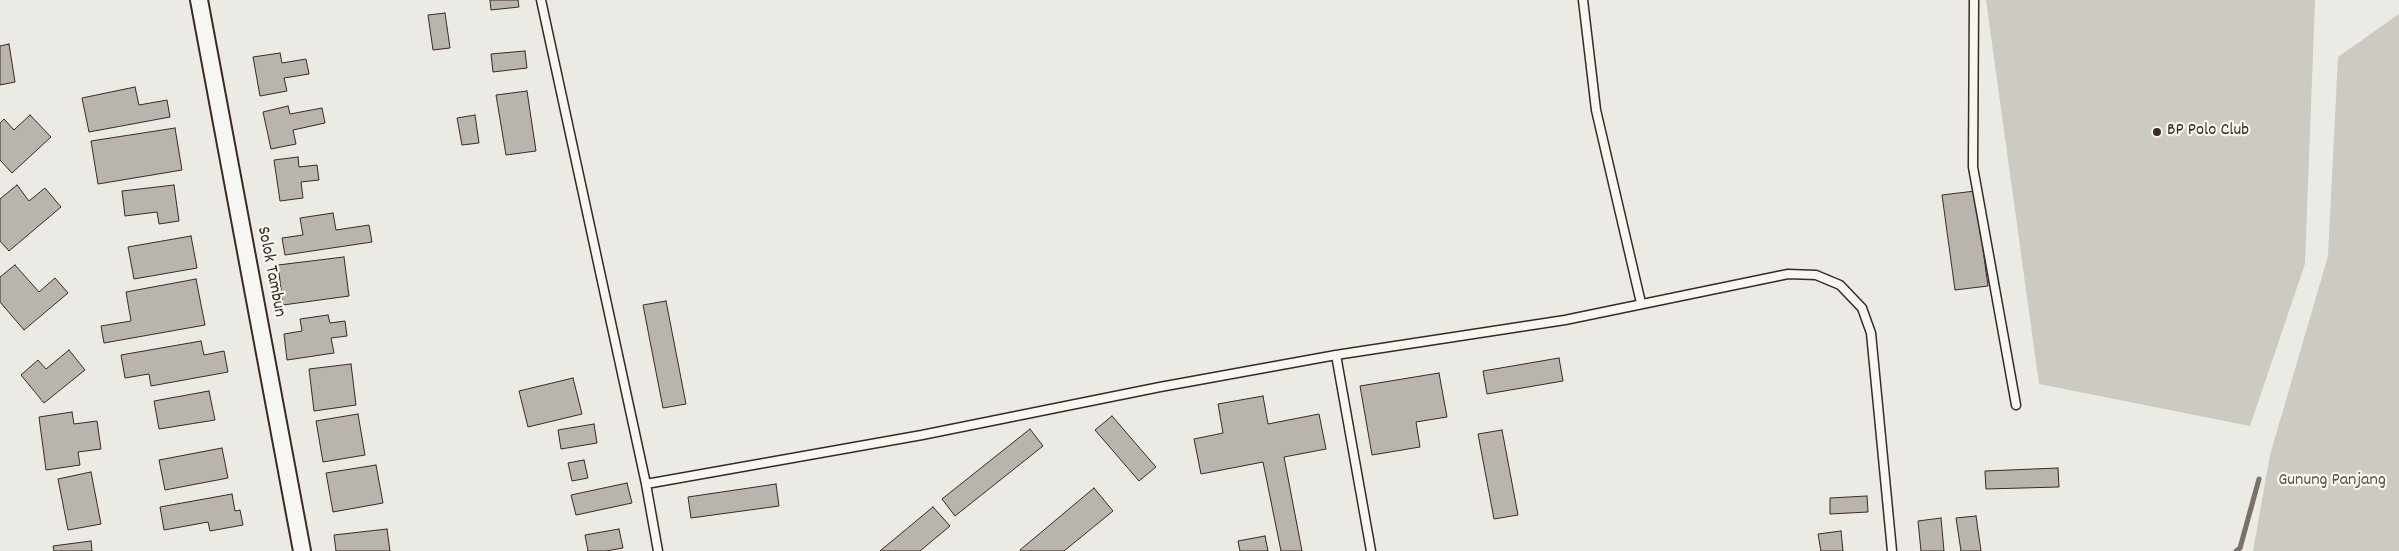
<!DOCTYPE html>
<style>
body{margin:0}
canvas{display:block;background:#ebeae5}
</style>
<canvas width="2399" height="551"></canvas>
<script>
const ctx = document.querySelector('canvas').getContext('2d');
ctx.lineJoin = 'round';
function paint(path, color) {
  ctx.fillStyle = color;
  ctx.fill(path, 'evenodd');
}
function poly(rows) {
  const path = new Path2D();
  for (const r of rows) {
    path.moveTo(r[0], r[1]);
    for (let i = 2; i < r.length; i += 2) path.lineTo(r[i], r[i + 1]);
  }
  return path;
}
function strokePath(path, color, width, dash) {
  ctx.strokeStyle = color;
  ctx.lineWidth = width;
  ctx.lineCap = dash ? 'butt' : 'round';
  ctx.setLineDash(dash || []);
  ctx.stroke(path);
}
function label(font, color, halo, rows, align = 'center') {
  ctx.font = font + ' Dekko,sans-serif';
  ctx.lineWidth = 4.5;
  ctx.setLineDash([]);
  ctx.textBaseline = 'middle';
  ctx.strokeStyle = halo;
  ctx.fillStyle = color;
  for (const [text, x, y, turn = 0] of rows) {
    ctx.save();
    ctx.translate(x, y);
    ctx.rotate((+turn || 0) * Math.PI / 180);
    ctx.textAlign = isNaN(turn) ? turn : align;
    if (halo) ctx.strokeText(text, 0, 0);
    ctx.fillText(text, 0, 0);
    ctx.restore();
  }
}
const green = poly([
 [1986,0,2315,0,2305,264,2250,426,2039,384],
 [2399,14,2399,551,2253,551,2270,455,2328,256,2338,57]
]);
const stream = poly([
 [2236,551,2240,548,2259,479]
]);
const building = poly([
 [490,0,518,0,519,7,491,10,490,0],
 [445,13,450,48,433,50,428,15,445,13],
 [9,44,15,82,0,85,0,46,9,44],
 [525,51,527,68,493,72,491,54,525,51],
 [280,53,282,63,306,59,309,74,284,78,287,91,260,96,253,57,280,53],
 [135,87,139,105,167,100,170,117,89,132,82,98,135,87],
 [527,91,536,151,506,155,496,95,527,91],
 [288,106,290,114,322,108,325,123,293,130,296,144,271,149,263,112,288,106],
 [30,115,51,137,12,173,0,160,0,123,4,119,14,130,30,115],
 [475,115,479,143,462,145,457,118,475,115],
 [175,128,182,170,98,184,91,141,175,128],
 [298,157,299,167,317,165,319,180,301,182,303,198,280,201,274,160,298,157],
 [17,185,29,201,45,188,61,207,9,251,0,241,0,199,17,185],
 [174,185,179,221,159,224,157,212,125,216,122,191,174,185],
 [1975,191,1988,286,1955,290,1942,195,1975,191],
 [333,213,336,230,369,225,372,242,285,255,282,238,303,235,300,218,333,213],
 [191,236,197,268,134,279,128,247,191,236],
 [344,257,349,296,283,305,278,265,344,257],
 [15,265,39,292,55,278,68,293,24,330,0,302,0,277,15,265],
 [196,279,205,325,104,343,101,326,131,321,126,292,196,279],
 [666,301,686,404,663,408,643,305,666,301],
 [328,315,330,323,345,321,347,336,331,338,334,353,287,360,284,334,302,331,300,319,328,315],
 [201,341,204,355,224,351,228,372,151,386,149,374,125,378,121,355,201,341],
 [69,350,85,370,44,403,21,375,38,360,46,369,69,350],
 [1559,358,1563,381,1487,394,1483,371,1559,358],
 [351,364,356,405,314,411,309,369,351,364],
 [1439,373,1447,417,1416,422,1420,447,1372,455,1360,386,1439,373],
 [573,378,582,414,528,427,519,391,573,378],
 [209,391,215,420,159,429,154,401,209,391],
 [1263,396,1268,424,1319,414,1326,449,1284,457,1302,551,1281,551,1263,462,1201,474,1194,439,1223,433,1218,404,1263,396],
 [72,412,74,424,97,421,101,449,78,452,80,465,46,470,39,417,72,412],
 [358,414,365,455,323,462,316,421,358,414],
 [1112,416,1156,467,1139,481,1095,430,1112,416],
 [594,424,597,443,561,449,558,430,594,424],
 [1030,429,1043,446,955,516,942,499,1030,429],
 [1502,430,1518,515,1494,519,1478,434,1502,430],
 [222,448,228,478,165,490,159,460,222,448],
 [584,460,588,478,572,481,568,463,584,460],
 [376,465,383,503,333,512,326,473,376,465],
 [2058,468,2059,487,1986,489,1985,471,2058,468],
 [91,472,101,524,68,530,58,479,91,472],
 [627,483,632,503,576,515,571,495,627,483],
 [776,484,779,506,691,518,688,497,776,484],
 [1094,488,1113,511,1064,551,1021,551,1020,550,1094,488],
 [232,494,235,511,240,510,243,525,210,531,208,522,164,530,160,507,232,494],
 [1867,496,1868,512,1830,514,1830,498,1867,496],
 [933,507,950,526,920,551,880,551,933,507],
 [1976,516,1981,551,1961,551,1956,518,1976,516],
 [1941,518,1944,551,1921,551,1918,521,1941,518],
 [387,529,390,551,336,551,334,535,387,529],
 [619,529,623,548,606,551,588,551,585,535,619,529],
 [1841,531,1843,551,1821,551,1818,534,1841,531],
 [1265,536,1268,551,1240,551,1238,541,1265,536],
 [91,541,92,551,54,551,53,546,91,541]
]);
const lane = poly([
 [541,0,646,484,658,551],
 [1583,0,1596,110,1641,303],
 [1974,0,1973,167,2016,405],
 [1336,355,1371,551],
 [646,484,922,435,1160,387,1336,355,1565,320,1788,274,1816,275,1840,285,1862,308,1871,333,1892,551]
]);
const street = poly([
 [199,0,302,551]
]);
const markers = [
 [2157,132,5,"#3b2a1e"]
];
const poiNames = [
 ["BP Polo Club",2167,132]
];
const streetNames = [
 ["Solok Tambun",270,272,79]
];
const parkNames = [
 ["Gunung Panjang",2332,482]
];
paint(green, '#cdcac4');
strokePath(stream, '#7c7167', 5);
paint(building, '#bab4ae');
strokePath(building, '#3b2a1e', 1);
strokePath(lane, '#3b2a1e', 11);
strokePath(street, '#3b2a1e', 20);
strokePath(lane, '#f6f6f2', 8);
strokePath(street, '#f6f6f2', 16);
for (const [x, y, r, color] of markers) {
  const dot = new Path2D();
  dot.arc(x, y, r, 0, 2 * Math.PI);
  ctx.fillStyle = color;
  ctx.fill(dot);
  strokePath(dot, '#f6f6f2', 2);
}
label('18px', '#3b2a1e', '#f6f6f2', poiNames, 'left');
label('18px', '#3b2a1e', '#f6f6f2', streetNames);
label('18px', '#605248', '#f6f6f2', parkNames);
</script>
